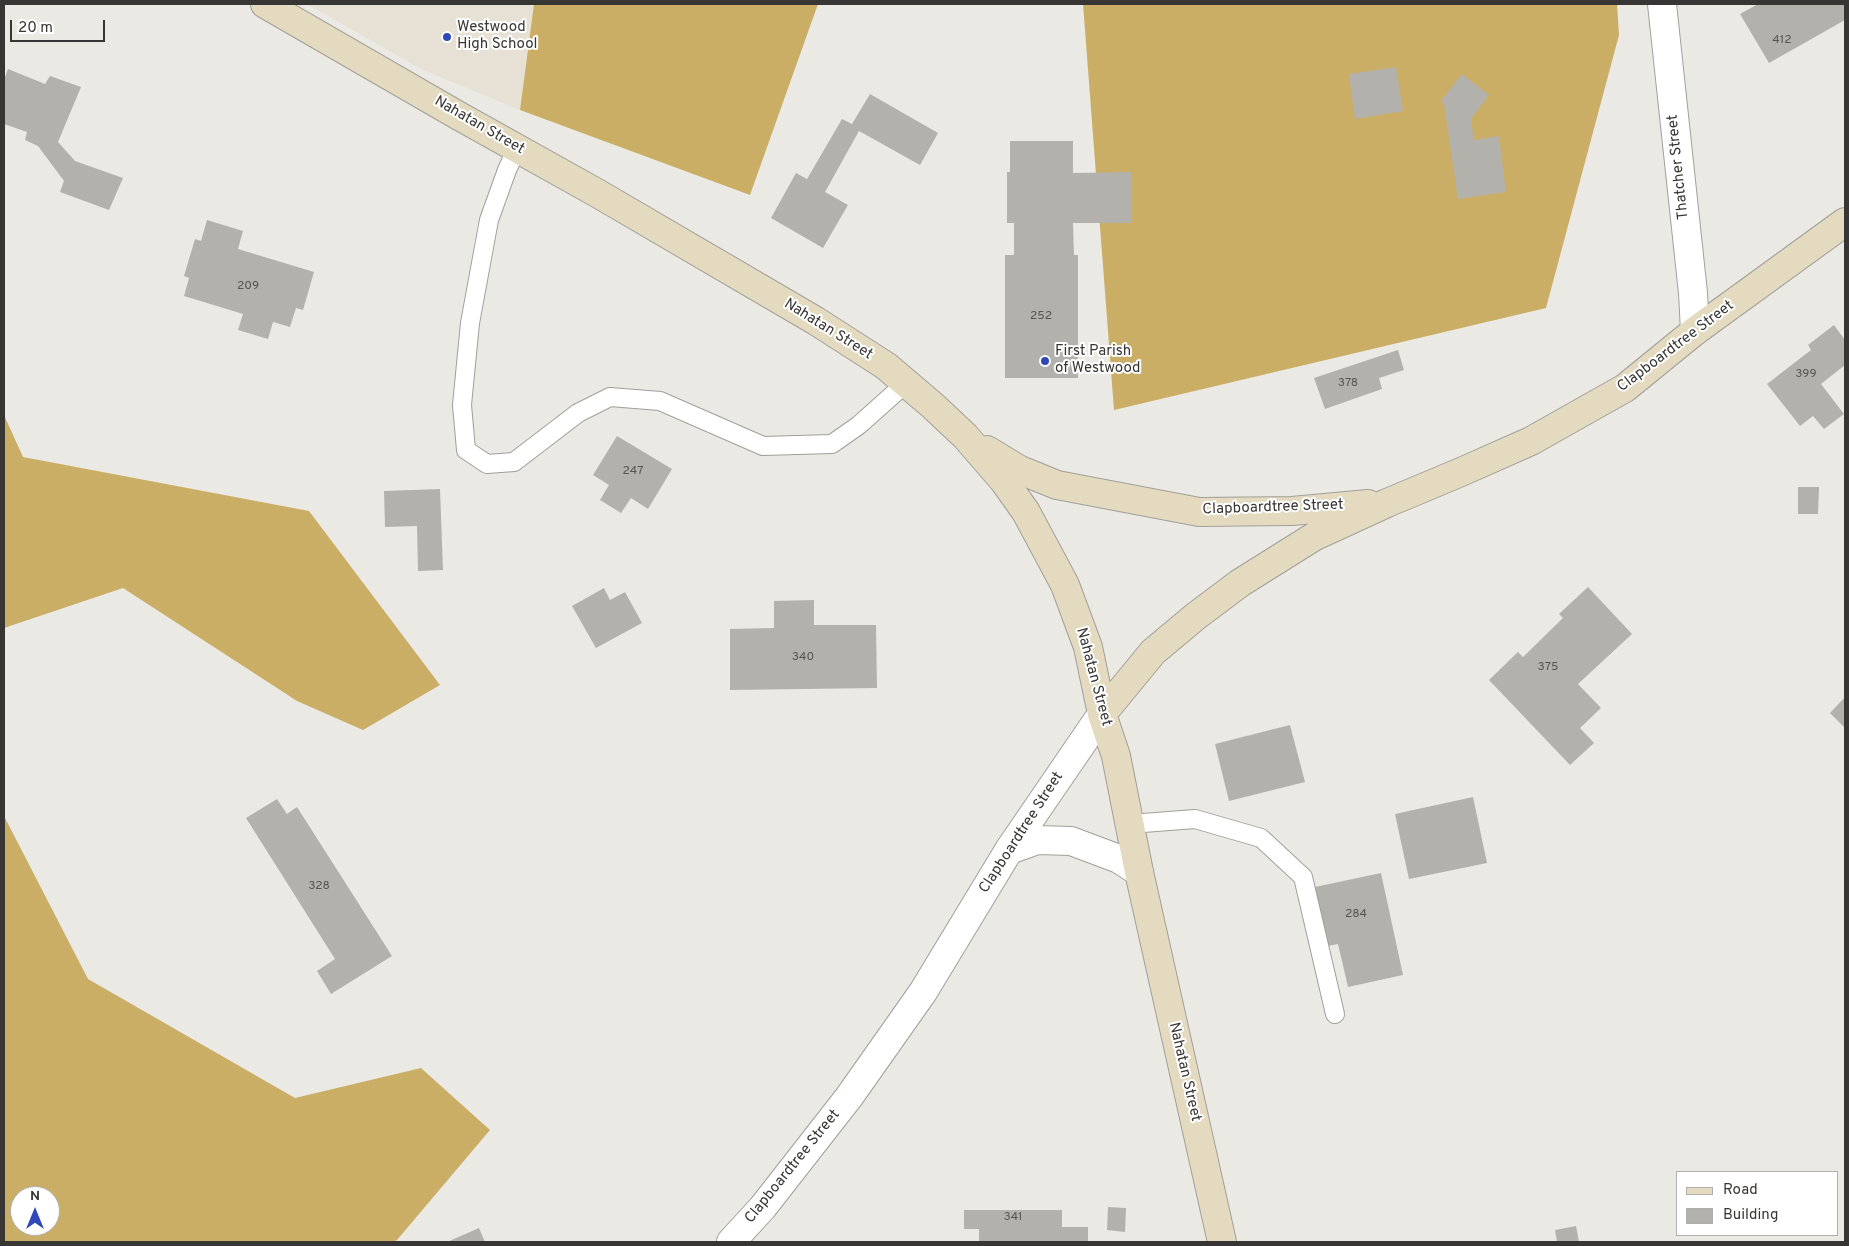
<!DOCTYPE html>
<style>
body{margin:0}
#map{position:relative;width:1849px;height:1246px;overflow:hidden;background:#ebe9e4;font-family:Overpass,sans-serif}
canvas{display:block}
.frame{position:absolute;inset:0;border:5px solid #373634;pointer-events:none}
.legend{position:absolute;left:1676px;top:1171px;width:162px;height:65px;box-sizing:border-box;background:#fff;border:1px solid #afafae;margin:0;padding:6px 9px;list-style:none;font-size:15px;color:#373634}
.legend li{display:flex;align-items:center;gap:10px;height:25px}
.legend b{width:25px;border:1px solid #afafae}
.north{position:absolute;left:10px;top:1186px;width:50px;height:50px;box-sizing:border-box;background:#fff;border:1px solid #afafae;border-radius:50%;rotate:0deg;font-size:14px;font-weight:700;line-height:20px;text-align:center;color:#373634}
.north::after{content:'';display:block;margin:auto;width:18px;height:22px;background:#3047b8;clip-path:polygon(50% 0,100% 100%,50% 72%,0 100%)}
.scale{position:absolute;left:10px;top:20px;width:95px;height:22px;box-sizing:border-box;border:2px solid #373634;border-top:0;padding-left:6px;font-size:15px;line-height:18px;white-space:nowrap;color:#373634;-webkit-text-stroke:4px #fff;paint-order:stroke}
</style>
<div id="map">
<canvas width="1849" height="1246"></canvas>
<div class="frame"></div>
<ul class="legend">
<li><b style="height:6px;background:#e3dac0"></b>Road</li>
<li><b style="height:14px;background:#b3b1ac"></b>Building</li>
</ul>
<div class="north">N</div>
<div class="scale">20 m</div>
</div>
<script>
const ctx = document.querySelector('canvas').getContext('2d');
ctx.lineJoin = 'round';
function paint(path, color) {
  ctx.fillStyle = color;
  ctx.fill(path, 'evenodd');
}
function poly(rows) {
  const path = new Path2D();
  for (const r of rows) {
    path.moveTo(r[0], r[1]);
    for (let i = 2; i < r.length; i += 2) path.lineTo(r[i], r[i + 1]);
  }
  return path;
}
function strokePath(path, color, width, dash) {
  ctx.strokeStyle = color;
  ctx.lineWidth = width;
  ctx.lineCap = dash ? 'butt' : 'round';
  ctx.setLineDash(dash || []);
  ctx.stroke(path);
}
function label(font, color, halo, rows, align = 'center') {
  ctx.font = font + ' Overpass,sans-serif';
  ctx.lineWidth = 4;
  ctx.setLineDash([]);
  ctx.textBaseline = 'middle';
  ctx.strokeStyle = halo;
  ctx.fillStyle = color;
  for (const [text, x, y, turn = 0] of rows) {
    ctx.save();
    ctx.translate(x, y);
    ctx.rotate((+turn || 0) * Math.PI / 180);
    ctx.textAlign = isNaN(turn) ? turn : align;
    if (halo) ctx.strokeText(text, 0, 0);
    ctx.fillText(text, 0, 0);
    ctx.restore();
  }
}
const built = poly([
 [307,4,534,4,520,110,423,70]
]);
const forest = poly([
 [534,4,818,4,750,195,520,110],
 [1083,4,1617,4,1619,35,1546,308,1114,410],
 [4,415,23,457,309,511,440,685,363,730,297,701,123,588,4,628],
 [4,816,88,979,295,1098,421,1068,490,1130,397,1240,393,1242,4,1242],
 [20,1196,50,1196,50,1226,20,1226]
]);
const building = poly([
 [1758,4,1845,4,1845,20,1769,63,1740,14],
 [1396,67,1403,111,1355,119,1349,74],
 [8,69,45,84,50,76,81,87,58,142,75,161,123,178,109,210,60,192,64,181,38,146,25,140,27,132,4,124,4,80],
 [1462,74,1489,95,1471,119,1474,140,1499,136,1506,192,1458,199,1444,104,1441,101],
 [870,94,938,133,920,165,859,131,825,192,848,205,823,248,771,218,796,173,807,179,842,119,852,124],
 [1010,141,1073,141,1073,173,1131,172,1131,223,1073,223,1074,255,1078,255,1078,378,1005,378,1005,255,1014,255,1014,223,1007,223,1007,172,1010,172],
 [207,220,243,231,238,249,314,272,303,310,296,308,290,327,273,322,268,339,238,330,243,314,184,296,189,278,184,276,195,239,201,241],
 [1834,325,1845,340,1845,365,1821,384,1844,414,1824,429,1813,416,1800,426,1767,384,1811,350,1808,345],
 [1398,350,1404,370,1379,378,1382,389,1325,409,1314,378],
 [617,436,672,469,648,509,631,498,621,513,600,500,609,485,593,475],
 [1798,487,1819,487,1818,514,1798,514],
 [440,489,443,570,418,571,417,526,385,527,384,491],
 [1588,587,1632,634,1578,684,1601,708,1580,728,1594,743,1570,765,1489,680,1518,652,1523,657,1563,618,1559,614],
 [604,588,610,600,625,592,642,623,596,648,572,606],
 [814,600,814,625,876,625,877,688,730,690,730,629,774,628,774,601],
 [1845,697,1845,728,1830,713],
 [1290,725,1305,782,1229,801,1215,744],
 [1473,797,1487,863,1409,879,1395,814],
 [277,799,287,814,297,807,392,956,331,994,317,971,335,959,246,818],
 [1381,873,1403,975,1348,987,1338,944,1328,946,1315,887],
 [1108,1207,1126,1208,1125,1232,1107,1230],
 [964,1210,1062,1210,1062,1227,1088,1227,1088,1242,979,1242,979,1229,964,1229],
 [1576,1226,1579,1242,1557,1242,1555,1230],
 [479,1228,485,1242,447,1242]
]);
const service = poly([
 [517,148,507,170,489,220,470,323,462,405,466,450,487,464,514,462,578,413,610,397,660,401,763,446,832,444,859,425,906,383],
 [1130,824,1195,819,1261,838,1303,877,1335,1014]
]);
const minor = poly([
 [1662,4,1693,293,1695,331]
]);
const tertiary = poly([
 [1009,850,1037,840,1071,841,1119,859,1139,872],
 [731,1242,763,1207,849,1097,923,992,1009,850,1102,714]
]);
const secondary = poly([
 [265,4,459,116,597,193,816,321,886,366,932,405,965,436,1004,481,1026,512,1065,585,1088,647,1102,714,1116,756,1139,872,1222,1242],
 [987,450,1020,470,1057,485,1199,512,1292,511,1368,504],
 [1102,714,1153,652,1196,616,1240,583,1315,536,1387,503,1461,472,1531,441,1625,388,1695,331,1845,222]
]);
const markers = [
 [447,37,5,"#3047b8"],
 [1045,361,5,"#3047b8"]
];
const numberNames = [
 ["412",1782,41],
 ["209",248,287],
 ["252",1041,317],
 ["399",1806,375],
 ["378",1348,384],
 ["247",633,472],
 ["340",803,658],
 ["375",1548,668],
 ["328",319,887],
 ["284",1356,915],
 ["341",1013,1218]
];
const poiNames = [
 ["Westwood",457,28],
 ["High School",457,45],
 ["First Parish",1055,352],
 ["of Westwood",1055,369]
];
const streetNames = [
 ["Nahatan Street",479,126,30],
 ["Thatcher Street",1679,167,-96],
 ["Nahatan Street",828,330,32],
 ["Clapboardtree Street",1676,347,-37],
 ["Clapboardtree Street",1273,508,-2],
 ["Nahatan Street",1093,677,75],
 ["Clapboardtree Street",1022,833,-57],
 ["Nahatan Street",1184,1072,77],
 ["Clapboardtree Street",793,1167,-51]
];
paint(built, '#e6e1d4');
paint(forest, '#caae65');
paint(building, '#b3b1ac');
strokePath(service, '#a19f9a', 20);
strokePath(minor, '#a19f9a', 30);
strokePath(tertiary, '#a19f9a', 30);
strokePath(secondary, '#a19f9a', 30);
strokePath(service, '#fff', 18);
strokePath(minor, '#fff', 28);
strokePath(tertiary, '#fff', 28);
strokePath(secondary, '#e3dac0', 28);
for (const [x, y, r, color] of markers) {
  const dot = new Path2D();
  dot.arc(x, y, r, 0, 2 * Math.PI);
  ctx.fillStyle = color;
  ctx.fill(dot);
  strokePath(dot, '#fff', 2);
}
label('12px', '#565552', null, numberNames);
label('15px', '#373634', '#fff', poiNames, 'left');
label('15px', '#373634', '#fff', streetNames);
</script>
